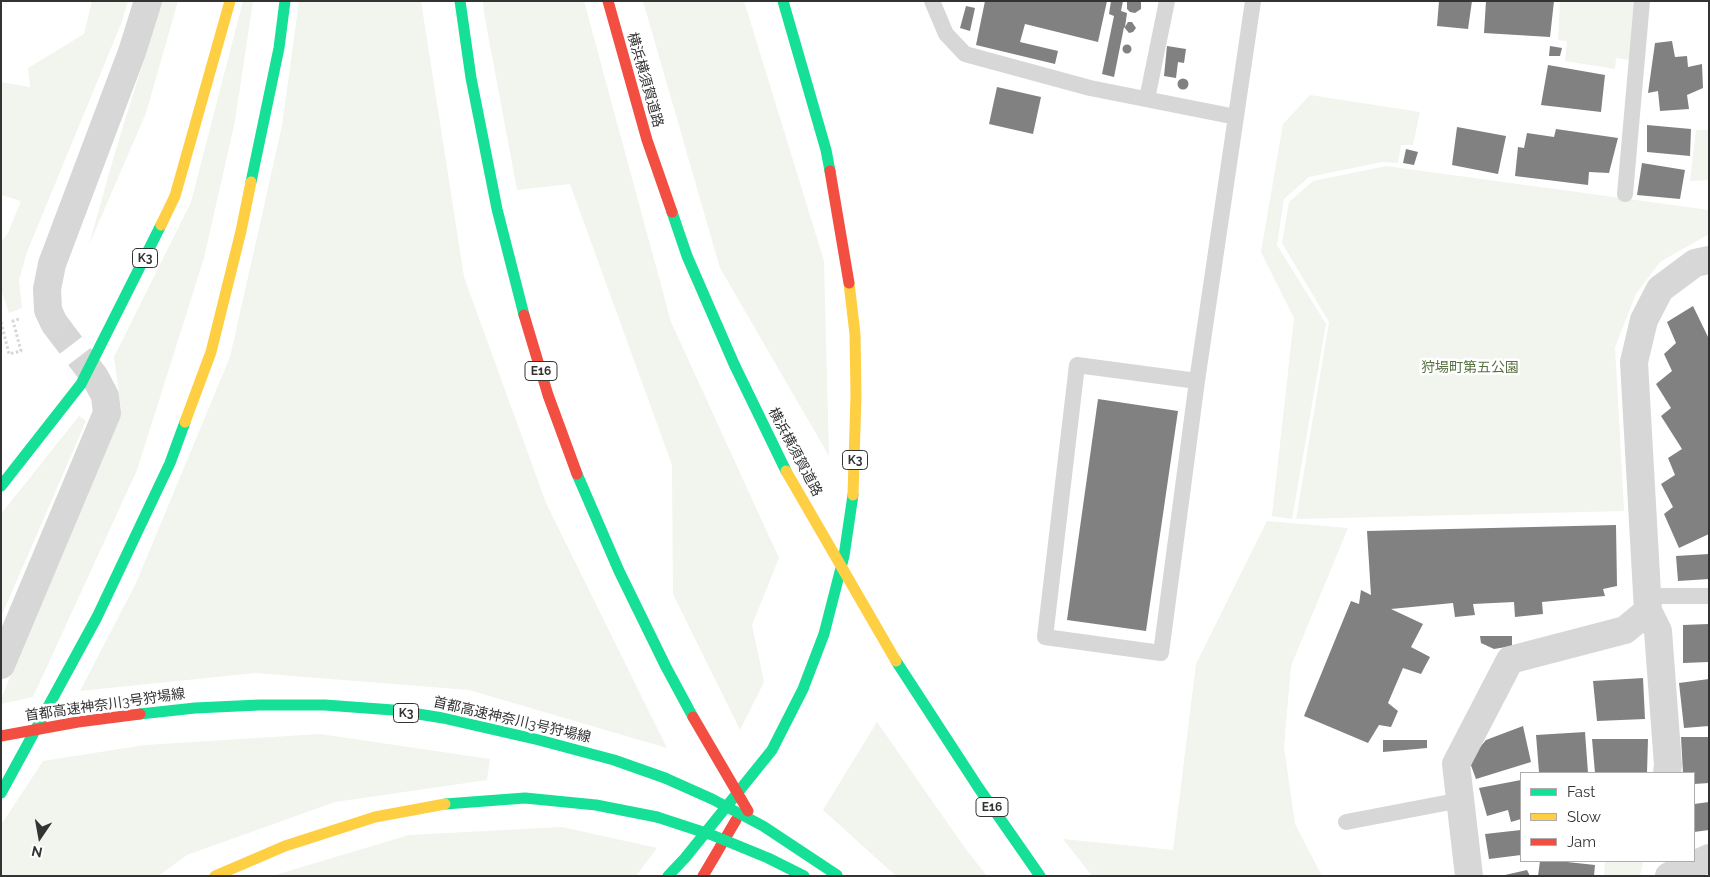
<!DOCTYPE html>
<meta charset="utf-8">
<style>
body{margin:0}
#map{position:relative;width:1710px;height:877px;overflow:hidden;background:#fff;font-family:Raleway,sans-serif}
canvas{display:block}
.frame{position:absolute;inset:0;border:2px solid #333;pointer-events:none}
.legend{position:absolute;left:1520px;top:772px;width:175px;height:90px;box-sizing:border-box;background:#fff;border:1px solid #adadad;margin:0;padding:6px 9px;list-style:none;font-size:15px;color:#333}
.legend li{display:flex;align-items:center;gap:10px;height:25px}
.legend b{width:25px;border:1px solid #adadad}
.north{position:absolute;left:15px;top:812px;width:50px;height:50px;-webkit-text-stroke:4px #fff;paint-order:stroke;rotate:192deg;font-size:14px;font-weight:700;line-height:20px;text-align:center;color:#333}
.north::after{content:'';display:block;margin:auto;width:18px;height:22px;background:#333;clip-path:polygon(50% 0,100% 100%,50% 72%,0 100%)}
</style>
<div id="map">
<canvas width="1710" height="877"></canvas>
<div class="frame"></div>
<ul class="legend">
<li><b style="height:6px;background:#16e098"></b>Fast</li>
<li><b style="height:6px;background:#ffcf43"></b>Slow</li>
<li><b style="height:6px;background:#f24e42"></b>Jam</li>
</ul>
<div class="north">N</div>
</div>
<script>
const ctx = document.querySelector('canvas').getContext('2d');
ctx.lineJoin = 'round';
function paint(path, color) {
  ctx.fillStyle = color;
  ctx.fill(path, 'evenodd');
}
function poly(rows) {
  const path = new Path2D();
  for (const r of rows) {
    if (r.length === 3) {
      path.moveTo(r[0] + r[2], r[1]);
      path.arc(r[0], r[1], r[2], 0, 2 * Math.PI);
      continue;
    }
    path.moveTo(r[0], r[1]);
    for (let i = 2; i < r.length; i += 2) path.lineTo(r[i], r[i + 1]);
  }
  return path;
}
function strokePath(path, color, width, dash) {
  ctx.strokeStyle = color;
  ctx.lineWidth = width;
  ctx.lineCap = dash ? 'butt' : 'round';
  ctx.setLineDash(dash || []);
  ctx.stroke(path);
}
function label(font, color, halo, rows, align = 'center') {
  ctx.font = font + ' Raleway,"Noto Sans JP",sans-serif';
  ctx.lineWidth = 5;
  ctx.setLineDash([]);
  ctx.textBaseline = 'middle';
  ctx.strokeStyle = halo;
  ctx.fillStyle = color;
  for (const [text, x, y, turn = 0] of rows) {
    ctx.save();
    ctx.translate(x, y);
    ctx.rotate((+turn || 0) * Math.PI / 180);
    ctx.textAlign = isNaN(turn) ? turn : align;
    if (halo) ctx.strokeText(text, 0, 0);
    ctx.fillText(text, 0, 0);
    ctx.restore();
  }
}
const green = poly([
 [92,1,128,1,121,24,27,252,19,280,22,308,9,313,1,289,1,242,8,233,21,201,1,195,1,82,30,87,28,68,84,34],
 [162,1,178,1,146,113,89,245,114,156],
 [243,1,253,1,235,121,204,258,137,470,33,697,1,704,1,699,121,408,114,357,191,202],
 [299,1,421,1,464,277,546,503,667,748,469,690,255,673,80,691,136,583,230,357,282,126],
 [483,1,584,1,671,322,779,558,752,625,764,682,740,730,673,594,672,465,570,184,517,190,484,13],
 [643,1,744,1,824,261,829,456,720,268],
 [1560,1,1637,1,1630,60,1616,58,1615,69,1565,61,1567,41,1558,40],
 [1310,95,1420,112,1413,145,1401,145,1398,163,1382,162,1309,177,1284,199,1277,245,1326,324,1292,519,1272,516,1294,318,1261,252,1283,124],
 [1696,130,1709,130,1709,180,1690,181],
 [1386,166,1709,210,1709,234,1660,262,1636,294,1615,347,1624,511,1296,519,1329,322,1282,243,1289,202,1313,181],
 [79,416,86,421,1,617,1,514],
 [1267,521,1348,528,1291,666,1284,747,1295,824,1322,876,1092,876,1063,839,1173,850,1196,664],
 [877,722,965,848,987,876,896,876,823,810],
 [320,734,490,759,487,780,335,802,187,855,158,876,1,876,1,825,43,761,145,745],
 [562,827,657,848,636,876,272,876,409,835],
 [1605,861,1643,862,1640,876,1604,876]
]);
const building = poly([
 [985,1,1107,1,1098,42,1025,24,1020,42,1058,51,1055,64,976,45],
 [1111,1,1123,1,1121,11,1127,13,1125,27,1128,22,1132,22,1136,28,1133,32,1129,33,1124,27,1114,77,1102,74,1114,16,1109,14],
 [1127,1,1141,1,1141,9,1135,13,1130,12,1127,9],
 [1439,1,1472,1,1468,29,1437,26],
 [1486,1,1554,1,1550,37,1484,33],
 [966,6,975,8,970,31,960,28],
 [1672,41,1675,57,1687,56,1688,67,1702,64,1703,88,1687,95,1689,109,1660,111,1658,91,1648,93,1655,43],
 [1127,49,4.5],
 [1167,46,1186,49,1184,63,1178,62,1176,78,1164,76],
 [1550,46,1562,48,1560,56,1549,56],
 [1548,65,1605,75,1601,112,1541,105],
 [1183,84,5.5],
 [997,87,1041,97,1033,134,989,124],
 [1647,125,1691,129,1690,156,1647,152],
 [1457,127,1506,136,1498,174,1452,165],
 [1556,129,1618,138,1609,173,1589,172,1588,185,1515,176,1518,147,1524,148,1527,133,1554,137],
 [1406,149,1418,152,1414,165,1403,163],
 [1642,163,1685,170,1680,199,1637,195],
 [1693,306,1709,339,1709,534,1679,548,1664,514,1673,507,1661,484,1675,475,1668,458,1682,449,1661,416,1671,408,1656,384,1672,371,1664,354,1676,343,1667,322],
 [1098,399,1178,411,1146,631,1067,620],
 [1616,525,1617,586,1603,589,1605,596,1542,602,1543,614,1515,617,1514,602,1473,604,1475,615,1455,617,1453,603,1391,609,1423,624,1411,647,1430,657,1421,674,1403,668,1388,703,1398,711,1391,727,1379,725,1368,743,1304,716,1351,601,1359,604,1361,590,1371,595,1367,531],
 [1709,554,1709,579,1678,581,1676,556],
 [1709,624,1709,662,1683,663,1683,625],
 [1480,636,1512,636,1512,646,1494,649,1481,643],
 [1643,678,1645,719,1597,721,1593,681],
 [1709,679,1709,726,1684,728,1679,683],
 [1523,726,1531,762,1476,779,1469,760,1486,740],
 [1585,732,1588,773,1539,772,1536,735],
 [1681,737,1709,737,1709,783,1694,784,1694,773,1683,773],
 [1592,739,1648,739,1647,773,1595,773],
 [1383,740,1427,740,1427,748,1383,752],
 [1521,780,1521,819,1511,822,1508,810,1487,816,1479,788],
 [1709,802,1709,830,1694,832,1694,804],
 [1521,830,1521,855,1489,859,1485,834],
 [1540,861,1558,861,1595,865,1594,876,1538,876],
 [1527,870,1530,876,1505,876,1505,875]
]);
const streetTunnel = poly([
 [54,323,95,377]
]);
const path = poly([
 [1,322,9,354,21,351,13,321,19,319]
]);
const lane = poly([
 [932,1,946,34,965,54,1090,88,1236,117],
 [1147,99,1167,1],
 [1625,194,1642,1],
 [1197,381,1077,365,1045,637,1161,653,1197,381,1253,1],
 [1647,596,1709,596],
 [1346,822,1461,800]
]);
const street = poly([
 [54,323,48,310,47,289,52,264,132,52,148,1],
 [1648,611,1658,631,1668,765,1667,773],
 [1,665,107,413,105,396,95,377],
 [1469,876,1456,764,1510,660,1625,630,1648,611,1634,362,1644,320,1660,289,1695,263,1709,260],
 [1669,876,1709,858]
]);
const fast = poly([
 [460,1,471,78,497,209,524,315],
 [783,1,826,150,830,171],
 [251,182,279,48,285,1],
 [672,212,687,256,734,364,786,471],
 [577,474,619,571,666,667,693,717],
 [1,486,81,384,161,225],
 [896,661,978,787,1040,876],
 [140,714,195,708,259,705,325,705,393,710,443,718,539,740,614,760,665,778],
 [1,793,97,617,170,463,185,422],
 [445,804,525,798,596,805,657,817],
 [668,876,685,858,772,750,803,689,824,634,844,556,853,495]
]);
const slow = poly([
 [161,225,175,196,230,1],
 [849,283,855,334,856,395,853,495],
 [185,422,211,352,241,231,251,182],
 [215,876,285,846,375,817,445,804]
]);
const jam = poly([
 [608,1,647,140,672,212],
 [830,171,849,283],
 [524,315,548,395,577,474],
 [703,876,736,820]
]);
const fastBridge = poly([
 [665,778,712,799,763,826,837,875],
 [657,817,712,835,768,858,804,876]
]);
const slowBridge = poly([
 [786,471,896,661]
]);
const jamBridge = poly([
 [693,717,748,811],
 [1,736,78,722,140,714]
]);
const shields = [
 [145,258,25],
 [541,371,32],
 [855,460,25],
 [406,713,25],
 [992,807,32]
];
const shieldNames = [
 ["K3",145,258],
 ["E16",541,371],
 ["K3",855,460],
 ["K3",406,713],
 ["E16",992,807]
];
const streetNames = [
 ["横浜横須賀道路",645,80,74],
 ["横浜横須賀道路",795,452,62],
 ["首都高速神奈川3号狩場線",105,705,-8],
 ["首都高速神奈川3号狩場線",512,720,13]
];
const parkNames = [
 ["狩場町第五公園",1470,368]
];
paint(green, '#f1f5ed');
paint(building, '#818181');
strokePath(streetTunnel, '#d6d6d6', 28, [28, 14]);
strokePath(path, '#d6d6d6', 3, [2.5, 2.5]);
strokePath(lane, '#d7d7d7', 16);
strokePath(street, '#d7d7d7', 28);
strokePath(fast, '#16e098', 11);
strokePath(slow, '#ffcf43', 11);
strokePath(jam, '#f24e42', 11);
strokePath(fastBridge, '#16e098', 11);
strokePath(slowBridge, '#ffcf43', 11);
strokePath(jamBridge, '#f24e42', 11);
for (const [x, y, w] of shields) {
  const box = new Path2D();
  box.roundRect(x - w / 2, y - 9.5, w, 19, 4);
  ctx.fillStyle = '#fff';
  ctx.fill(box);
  strokePath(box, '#333', 1);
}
label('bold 12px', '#333', null, shieldNames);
label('14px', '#333', '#fff', streetNames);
label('14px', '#56703f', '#fff', parkNames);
</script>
